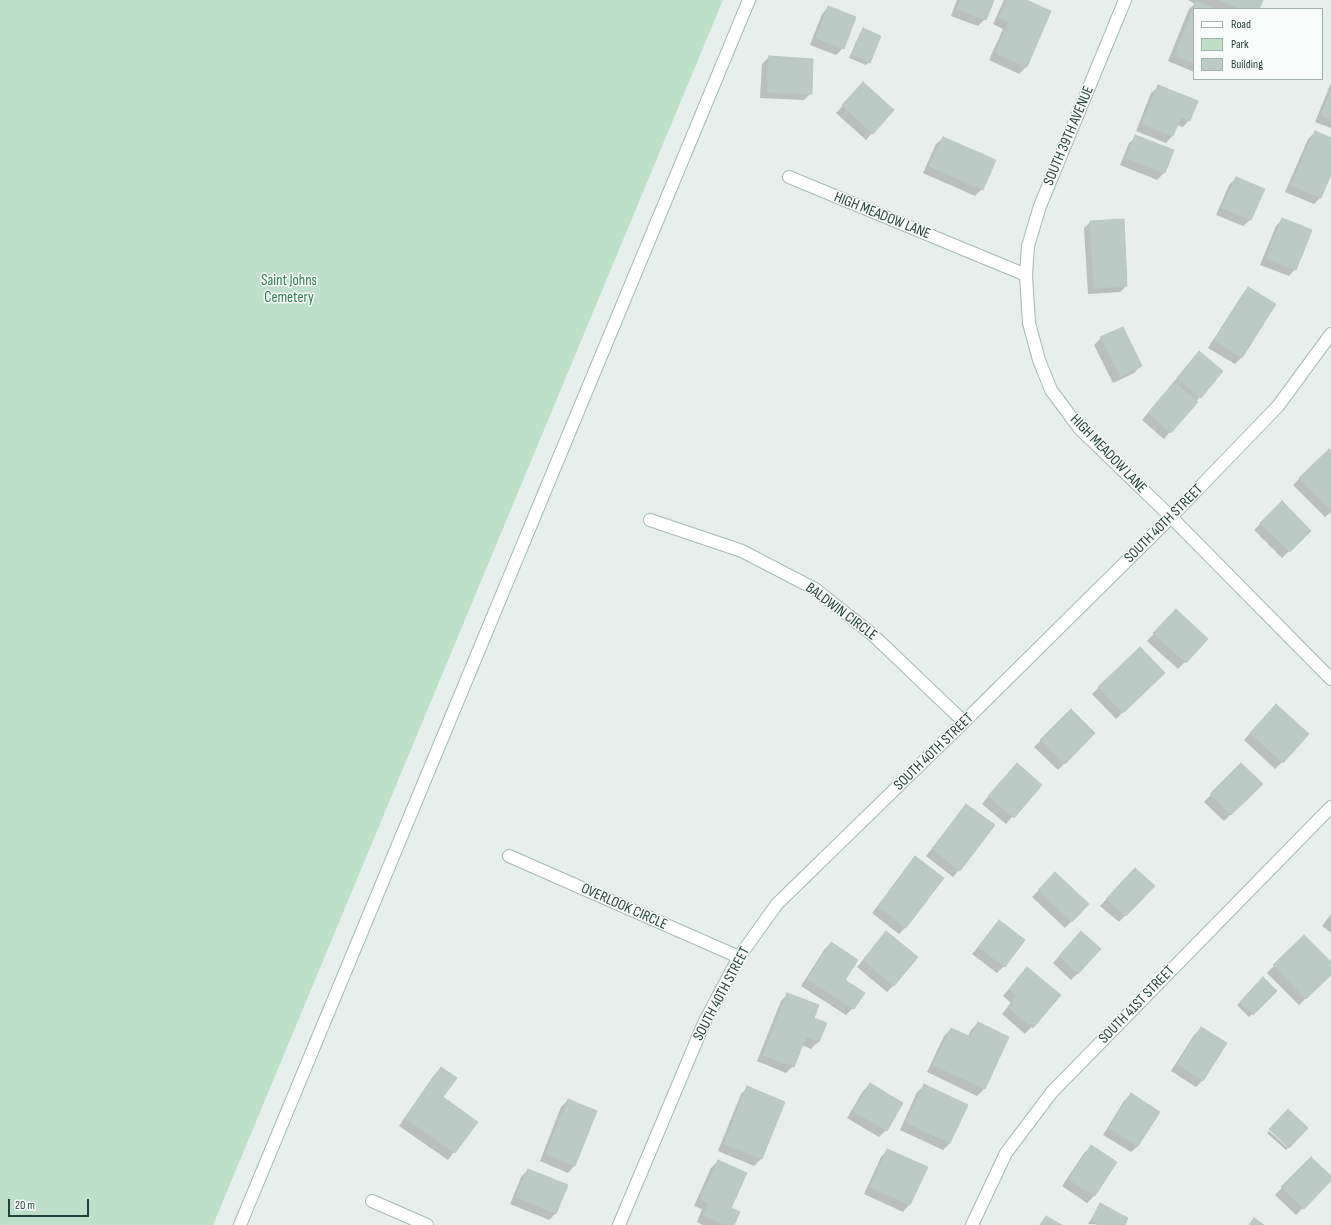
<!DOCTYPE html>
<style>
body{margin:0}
#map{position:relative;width:1331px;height:1225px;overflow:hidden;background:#e6efeb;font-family:"Sofia Sans Condensed",sans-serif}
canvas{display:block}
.legend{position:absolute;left:1193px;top:8px;width:130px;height:72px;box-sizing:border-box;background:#f7fbf9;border:1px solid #a3b1ad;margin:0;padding:5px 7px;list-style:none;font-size:12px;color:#24423a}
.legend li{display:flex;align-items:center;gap:8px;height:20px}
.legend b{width:20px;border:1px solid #a3b1ad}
.scale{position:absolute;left:8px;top:1199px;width:81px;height:18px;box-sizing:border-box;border:2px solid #24423a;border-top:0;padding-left:5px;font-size:12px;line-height:14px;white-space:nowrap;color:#24423a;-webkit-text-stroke:3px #f7fbf9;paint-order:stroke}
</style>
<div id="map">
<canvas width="1331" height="1225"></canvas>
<ul class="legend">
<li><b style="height:5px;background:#fff"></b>Road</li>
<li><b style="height:11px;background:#bfe0c8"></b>Park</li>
<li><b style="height:11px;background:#bbcac4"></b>Building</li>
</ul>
<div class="scale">20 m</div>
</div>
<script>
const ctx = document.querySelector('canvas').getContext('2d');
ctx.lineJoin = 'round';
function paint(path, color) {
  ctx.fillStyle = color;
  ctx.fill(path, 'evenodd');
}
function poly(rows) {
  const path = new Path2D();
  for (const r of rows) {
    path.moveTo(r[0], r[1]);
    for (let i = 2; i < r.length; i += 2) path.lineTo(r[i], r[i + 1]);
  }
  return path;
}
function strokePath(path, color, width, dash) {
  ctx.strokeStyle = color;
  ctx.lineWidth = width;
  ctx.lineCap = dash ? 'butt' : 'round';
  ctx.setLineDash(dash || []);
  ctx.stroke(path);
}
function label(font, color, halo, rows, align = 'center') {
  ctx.font = font + ' "Sofia Sans Condensed",sans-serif';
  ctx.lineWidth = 3;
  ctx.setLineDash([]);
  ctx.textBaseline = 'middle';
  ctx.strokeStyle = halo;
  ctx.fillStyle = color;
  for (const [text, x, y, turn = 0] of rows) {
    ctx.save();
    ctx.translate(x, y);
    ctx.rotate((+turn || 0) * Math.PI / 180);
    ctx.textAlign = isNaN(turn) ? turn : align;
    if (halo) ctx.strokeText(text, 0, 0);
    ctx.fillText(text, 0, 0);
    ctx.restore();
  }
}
const green = poly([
 [0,0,723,0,213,1225,0,1225]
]);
const shadow = poly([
 [957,0,993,0,985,19,978,26,951,16],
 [1004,0,1023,0,1050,12,1026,67,1019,74,989,60,1003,29,993,24],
 [1188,0,1262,0,1258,9,1194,9,1194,72,1168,61,1189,9,1195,4],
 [829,7,843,48,836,55,810,45,822,14],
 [863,30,869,62,866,65,849,58,860,33],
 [769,57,811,93,804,100,760,98,762,64],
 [1331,83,1331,128,1315,122],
 [1158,87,1189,120,1183,127,1177,125,1172,136,1166,143,1136,131,1151,93],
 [857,90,872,133,866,140,836,113],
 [1315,132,1331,139,1331,172,1320,198,1314,204,1285,192,1308,139],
 [1136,137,1173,151,1164,173,1157,180,1120,165,1129,143],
 [943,138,982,189,975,196,923,173,936,144],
 [1236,178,1250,220,1243,226,1216,215,1229,185],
 [1282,219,1295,269,1289,276,1260,265,1276,226],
 [1091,222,1126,286,1120,292,1088,294,1084,228],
 [1248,288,1242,357,1235,364,1208,348,1242,295],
 [1101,338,1141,366,1134,373,1113,383,1094,345],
 [1193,359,1222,371,1164,439,1142,420],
 [1328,450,1331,453,1331,512,1325,517,1293,485],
 [1282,502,1310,531,1282,558,1254,530],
 [1176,611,1207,639,1178,669,1147,641],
 [1140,648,1163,673,1116,719,1092,694],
 [1071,710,1094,733,1058,770,1034,747],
 [1269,712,1282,762,1275,769,1244,740],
 [1241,764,1261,784,1224,821,1204,802],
 [1010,771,1040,785,1006,824,982,804],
 [966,806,959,870,953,877,926,856],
 [915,858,906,927,899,934,872,913],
 [1055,874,1088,904,1065,928,1032,897],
 [1128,876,1153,886,1119,922,1100,906],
 [1331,914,1331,933,1322,926],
 [999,922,1004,966,997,973,972,954],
 [886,932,894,985,887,992,857,967],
 [1304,936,1331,964,1331,973,1299,1005,1267,973],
 [1074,939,1078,973,1071,980,1053,963],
 [831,943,853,1008,846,1015,801,986,824,950],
 [1021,975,1060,995,1025,1034,1002,1014,1011,1003,1003,996],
 [1263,979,1275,991,1249,1017,1237,1005],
 [788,994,812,1018,825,1024,818,1042,811,1049,802,1045,793,1066,786,1073,757,1061,781,1001],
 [978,1023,1008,1037,984,1089,977,1096,927,1072,944,1036,951,1029,968,1037,971,1030],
 [1201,1028,1203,1080,1196,1087,1171,1071,1194,1035],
 [441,1068,442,1098,476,1122,448,1160,399,1126,434,1075],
 [870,1084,902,1103,886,1130,879,1137,847,1118,863,1091],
 [924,1086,967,1105,950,1143,943,1150,900,1130,917,1092],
 [747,1088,784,1103,761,1159,754,1166,718,1151,741,1094],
 [1131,1094,1138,1146,1131,1152,1103,1135,1124,1101],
 [568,1100,596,1112,574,1166,568,1173,540,1161,561,1107],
 [1269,1131,1288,1148,1286,1150,1267,1133],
 [1091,1146,1116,1162,1094,1196,1087,1203,1062,1186,1084,1153],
 [887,1150,927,1168,909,1205,903,1212,864,1194,881,1157],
 [1311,1158,1331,1177,1331,1180,1296,1215,1275,1195],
 [718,1161,730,1209,733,1225,703,1225,697,1222,702,1209,694,1206,711,1168],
 [528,1170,556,1213,549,1220,510,1204,521,1177],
 [1101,1204,1124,1225,1088,1224]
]);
const building = poly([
 [961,0,994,0,986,20,957,9,961,0],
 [1007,0,1026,0,1051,11,1027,67,995,53,1009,22,999,18,1007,0],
 [1220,0,1263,0,1259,9,1240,9,1220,0],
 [1196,1,1215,9,1194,9,1194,63,1175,55,1196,1],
 [828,6,856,17,844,49,816,38,828,6],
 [863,28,881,36,870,63,852,55,863,28],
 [769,56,813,59,812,94,767,92,769,56],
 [863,82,894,110,873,134,842,105,863,82],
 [1158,85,1198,101,1190,121,1181,117,1173,136,1142,124,1158,85],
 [1331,90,1331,119,1321,115,1331,90],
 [1315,131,1331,138,1331,175,1321,198,1291,185,1315,131],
 [1135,135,1174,150,1165,173,1126,158,1135,135],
 [943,137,996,160,983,190,929,166,943,137],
 [1236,177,1265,189,1251,220,1222,208,1236,177],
 [1282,218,1312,230,1296,270,1266,258,1282,218],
 [1124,219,1127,286,1094,288,1090,221,1124,219],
 [1248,287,1276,304,1242,358,1214,340,1248,287],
 [1123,327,1142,366,1120,377,1100,337,1123,327],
 [1199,351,1223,371,1201,398,1177,378,1199,351],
 [1174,382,1198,402,1171,433,1148,413,1174,382],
 [1329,449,1331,451,1331,510,1299,478,1329,449],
 [1282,501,1311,531,1290,552,1260,523,1282,501],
 [1176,609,1208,639,1186,663,1153,633,1176,609],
 [1140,647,1165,673,1123,713,1098,687,1140,647],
 [1276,704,1309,734,1283,763,1250,733,1276,704],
 [1071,709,1095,733,1065,764,1040,740,1071,709],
 [1017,763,1042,785,1014,818,988,796,1017,763],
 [1241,763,1263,784,1231,815,1210,794,1241,763],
 [966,804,995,825,960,871,932,849,966,804],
 [915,856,944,878,906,928,878,906,915,856],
 [1135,868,1155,886,1126,916,1106,899,1135,868],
 [1055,872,1089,904,1072,922,1038,890,1055,872],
 [999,920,1025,940,1005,967,978,947,999,920],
 [886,931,918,957,894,986,863,960,886,931],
 [1081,931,1101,949,1078,974,1059,956,1081,931],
 [1304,935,1331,962,1331,975,1306,999,1273,965,1304,935],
 [831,942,858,960,845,980,865,993,854,1009,807,979,831,942],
 [1027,967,1061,995,1033,1028,1008,1007,1017,996,1009,989,1027,967],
 [1263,977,1277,991,1253,1015,1240,1002,1263,977],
 [787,993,819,1005,814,1018,827,1023,819,1042,806,1037,794,1067,763,1055,787,993],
 [978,1022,1009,1037,985,1089,933,1065,951,1028,971,1037,978,1022],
 [1201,1027,1227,1043,1203,1081,1177,1064,1201,1027],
 [441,1067,457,1078,443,1097,478,1122,455,1153,405,1118,441,1067],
 [870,1083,903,1103,887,1131,853,1111,870,1083],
 [924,1084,968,1105,950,1143,906,1123,924,1084],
 [747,1086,785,1102,762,1159,724,1144,747,1086],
 [1131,1093,1160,1112,1138,1146,1109,1128,1131,1093],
 [568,1099,597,1111,575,1166,546,1154,568,1099],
 [1288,1109,1308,1128,1289,1148,1269,1129,1288,1109],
 [1091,1145,1117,1162,1095,1196,1068,1179,1091,1145],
 [887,1149,928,1167,910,1205,870,1187,887,1149],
 [1311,1157,1331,1176,1331,1181,1304,1209,1281,1187,1311,1157],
 [718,1160,747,1173,731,1208,740,1212,734,1225,725,1225,703,1215,709,1203,700,1199,718,1160],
 [528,1169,568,1185,556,1214,516,1197,528,1169],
 [1100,1203,1128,1218,1125,1225,1098,1225,1091,1221,1100,1203],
 [1046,1216,1062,1225,1040,1225,1046,1216],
 [1254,1218,1264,1225,1249,1225,1254,1218]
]);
const minor = poly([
 [1125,0,1040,206,1028,246,1026,275,1029,323,1039,360,1051,390,1080,429,1171,517,1331,679],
 [789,177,1026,275],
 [650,520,742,551,815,589,873,635,964,722],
 [509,856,739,957],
 [372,1201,427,1225],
 [240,1225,749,0],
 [619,1225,704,1023,739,957,777,904,964,722,1171,517,1278,406,1331,334],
 [972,1225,1006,1153,1052,1092,1331,807]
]);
const streetNames = [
 ["SOUTH 39TH AVENUE",1069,136,-67],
 ["HIGH MEADOW LANE",882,216,22],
 ["HIGH MEADOW LANE",1108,454,46],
 ["SOUTH 40TH STREET",1164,524,-45],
 ["BALDWIN CIRCLE",841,612,37],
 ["SOUTH 40TH STREET",934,752,-44],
 ["OVERLOOK CIRCLE",624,907,24],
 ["SOUTH 40TH STREET",722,994,-62],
 ["SOUTH 41ST STREET",1137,1005,-46]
];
const parkNames = [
 ["Saint Johns",289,281],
 ["Cemetery",289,298]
];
paint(green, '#bfe0c8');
paint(shadow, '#0003');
paint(building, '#bbcac4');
strokePath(building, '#b8c9c2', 1);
strokePath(minor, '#a8b8b2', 14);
strokePath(minor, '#fff', 12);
label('15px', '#24423a', '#f7fbf9', streetNames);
label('15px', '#2d7a4b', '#f7fbf9', parkNames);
</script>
